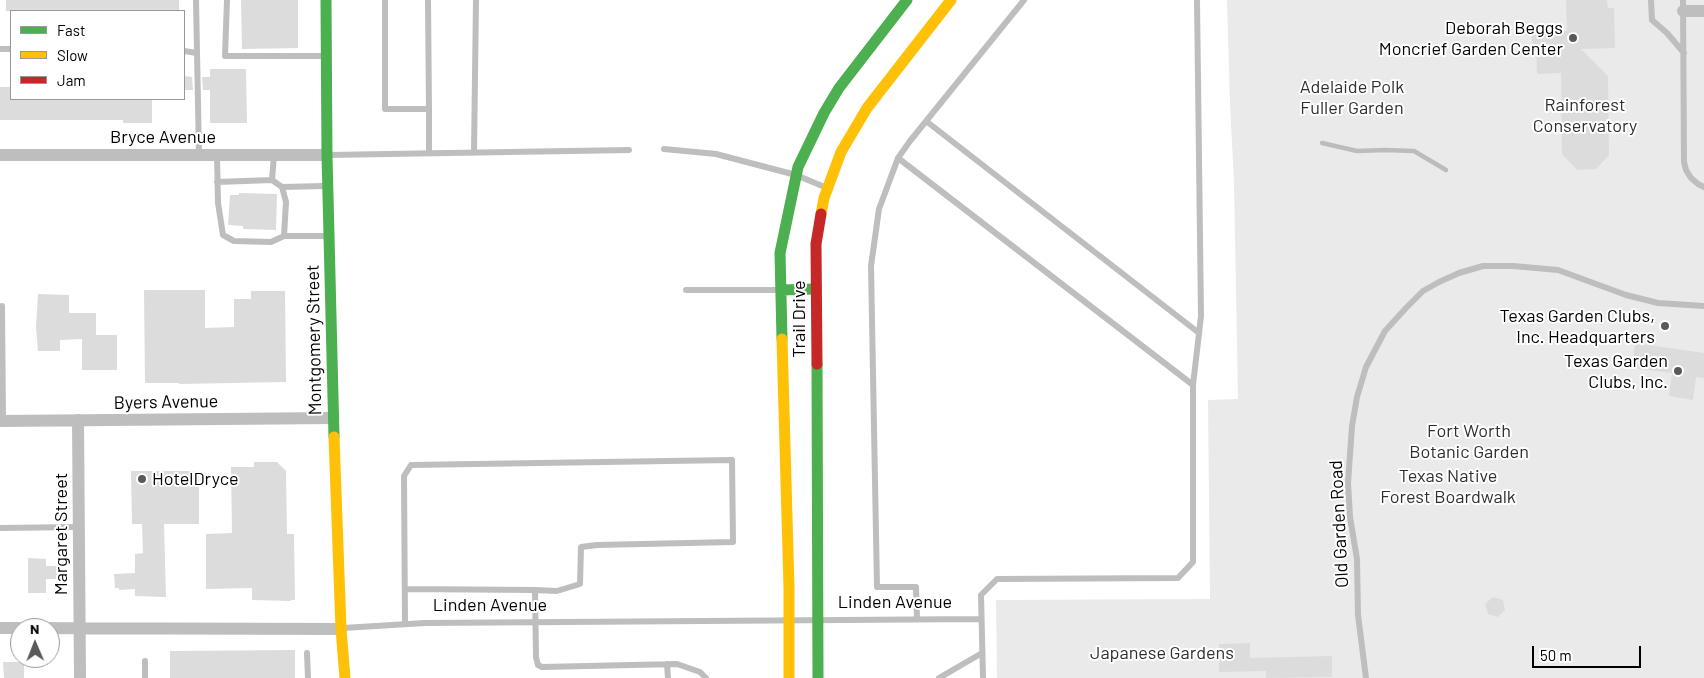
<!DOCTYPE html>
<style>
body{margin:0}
#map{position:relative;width:1704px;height:678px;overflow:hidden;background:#fff;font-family:Barlow,sans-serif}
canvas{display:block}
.legend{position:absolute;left:10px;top:10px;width:175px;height:90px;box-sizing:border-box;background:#fff;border:1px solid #999;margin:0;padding:6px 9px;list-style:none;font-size:15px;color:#000}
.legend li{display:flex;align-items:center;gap:10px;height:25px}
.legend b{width:25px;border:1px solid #999}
.north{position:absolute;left:10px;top:618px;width:50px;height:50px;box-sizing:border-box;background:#fff;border:1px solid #999;border-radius:50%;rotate:359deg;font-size:14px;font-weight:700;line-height:20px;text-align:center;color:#000}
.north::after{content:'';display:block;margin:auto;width:18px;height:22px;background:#595959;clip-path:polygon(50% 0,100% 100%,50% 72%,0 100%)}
.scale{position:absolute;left:1532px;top:646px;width:109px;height:22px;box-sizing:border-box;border:2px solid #000;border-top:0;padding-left:6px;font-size:15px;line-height:18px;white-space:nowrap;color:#000;-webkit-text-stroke:4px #fff;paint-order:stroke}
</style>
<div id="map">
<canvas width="1704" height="678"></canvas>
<ul class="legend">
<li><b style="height:6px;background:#4caf50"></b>Fast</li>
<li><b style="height:6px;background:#ffc107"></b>Slow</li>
<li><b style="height:6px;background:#c62828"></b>Jam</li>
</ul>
<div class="north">N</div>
<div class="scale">50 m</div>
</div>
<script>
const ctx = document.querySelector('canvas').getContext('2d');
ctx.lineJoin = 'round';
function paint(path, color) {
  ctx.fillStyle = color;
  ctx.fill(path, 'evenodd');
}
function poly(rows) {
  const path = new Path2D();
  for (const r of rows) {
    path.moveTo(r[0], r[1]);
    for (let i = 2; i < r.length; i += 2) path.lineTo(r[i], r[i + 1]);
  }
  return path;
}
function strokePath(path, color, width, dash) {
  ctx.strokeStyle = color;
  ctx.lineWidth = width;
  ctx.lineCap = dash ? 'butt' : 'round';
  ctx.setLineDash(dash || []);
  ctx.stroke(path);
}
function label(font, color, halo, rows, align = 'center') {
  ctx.font = font + ' Barlow,sans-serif';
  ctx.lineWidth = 4;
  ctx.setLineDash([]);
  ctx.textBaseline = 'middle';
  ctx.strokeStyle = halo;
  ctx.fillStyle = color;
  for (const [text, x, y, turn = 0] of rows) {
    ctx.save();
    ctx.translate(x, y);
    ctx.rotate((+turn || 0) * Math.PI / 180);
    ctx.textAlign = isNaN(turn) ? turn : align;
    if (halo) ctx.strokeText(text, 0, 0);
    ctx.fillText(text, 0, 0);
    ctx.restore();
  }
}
const green = poly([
 [1227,0,1704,0,1704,678,997,678,996,600,1210,599,1208,400,1238,399,1234,183,1230,103]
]);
const stream = poly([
 [1322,143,1357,151,1385,150,1414,151,1446,170]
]);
const building = poly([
 [6,0,179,0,179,11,6,11],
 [241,0,298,0,298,48,242,49],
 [1566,0,1607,0,1608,8,1614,8,1615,48,1581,49,1608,76,1609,155,1596,169,1577,170,1562,154,1561,73,1537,74,1536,49,1532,49,1532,35,1557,34,1557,31,1567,31],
 [210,69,246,69,247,123,210,123,210,90,203,90,202,77,210,77],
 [184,76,192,77,193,90,184,90],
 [0,87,11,87,11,99,152,99,152,123,123,123,123,120,0,120],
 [239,193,277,194,276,230,243,229,243,226,228,225,230,195,239,195],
 [144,290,205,290,205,328,234,327,234,299,251,299,251,291,285,291,286,382,179,384,179,383,145,383],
 [38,294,69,295,69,313,96,313,96,335,117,335,117,370,82,370,82,339,60,340,60,351,38,351,36,327],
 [1635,343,1704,353,1704,378,1696,377,1693,400,1669,396,1672,373,1632,368],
 [254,462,277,462,286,471,287,534,294,534,295,600,291,600,291,601,252,600,252,588,206,589,206,534,232,533,231,467,254,467],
 [131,471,199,471,199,524,164,524,166,597,135,596,135,589,119,590,119,588,115,588,114,574,135,573,135,554,143,553,142,524,132,524],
 [28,558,46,559,46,566,59,566,59,579,46,579,46,593,28,593],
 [1493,597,1503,600,1505,610,1498,617,1488,614,1485,604],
 [1250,643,1250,658,1332,656,1332,677,1266,678,1266,671,1219,672,1219,644],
 [295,650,295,678,170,678,170,651],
 [3,662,24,662,24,678,4,678]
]);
const lane = poly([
 [196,0,199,155],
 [227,0,225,56,326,56],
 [385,0,385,109,429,109,429,153],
 [428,0,429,109],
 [1651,0,1652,20,1667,33,1684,53],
 [1683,0,1684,162,1686,170,1691,178,1698,184,1704,187],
 [0,49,11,49],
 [184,51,197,53],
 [926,121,1199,333],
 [664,149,716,154,796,175,827,188],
 [474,153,476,0],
 [217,155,218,203,223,235,234,241,271,242,284,236,286,202,282,187,272,180,217,182],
 [328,155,629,150],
 [898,158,1193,385],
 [272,180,274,155],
 [282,187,326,186],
 [284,236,327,236],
 [686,290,780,290],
 [2,306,3,421],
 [0,528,79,527],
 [405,589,535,590,536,657,538,665,542,667,677,664,700,672,706,678],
 [917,619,916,587,877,587,871,266,879,209,898,158,910,141,1024,0],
 [405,624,404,476,411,465,732,460,733,542,597,545,581,547,580,584,557,591,535,590],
 [343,628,425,623,981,619],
 [307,653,308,678],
 [145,661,145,678],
 [667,664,668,678],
 [939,678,982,653],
 [983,678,981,595,997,579,1178,578,1193,562,1193,385,1201,316,1197,0],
 [1366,678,1358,615,1357,559,1350,517,1348,483,1352,426,1357,397,1366,367,1385,331,1406,308,1423,291,1439,282,1459,273,1483,266,1513,266,1558,270,1626,295,1658,303,1704,306]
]);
const street = poly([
 [1683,11,1704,11],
 [0,155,327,155],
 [78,420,80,678],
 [0,421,333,418],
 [0,628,341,629]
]);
const fast = poly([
 [326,0,327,155,334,437],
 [781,290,816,289],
 [782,339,780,253,798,167,824,113,839,88,907,0],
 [817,364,818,678]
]);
const slow = poly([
 [821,214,824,198,841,152,867,108,951,0],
 [782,339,789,588,789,678],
 [334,437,341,629,345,678]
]);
const jam = poly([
 [817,364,816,244,821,214]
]);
const markers = [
 [1573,38,5,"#595959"],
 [1665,326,5,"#595959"],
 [1678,371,5,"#595959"],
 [142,479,5,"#595959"]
];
const poiNames = [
 ["Deborah Beggs",1563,28],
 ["Moncrief Garden Center",1563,49],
 ["Texas Garden Clubs,",1655,316],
 ["Inc. Headquarters",1655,337],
 ["Texas Garden",1668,361],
 ["Clubs, Inc.",1668,382],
 ["HotelDryce",152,479,"left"]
];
const parkNames = [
 ["Adelaide Polk",1352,87],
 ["Fuller Garden",1352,108],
 ["Rainforest",1585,105],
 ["Conservatory",1585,126],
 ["Fort Worth",1469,431],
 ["Botanic Garden",1469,452],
 ["Texas Native",1448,476],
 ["Forest Boardwalk",1448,497],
 ["Japanese Gardens",1162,653]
];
const streetNames = [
 ["Bryce Avenue",163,137],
 ["Trail Drive",799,319,-90],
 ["Montgomery Street",314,340,-91],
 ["Byers Avenue",166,402,-1],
 ["Old Garden Road",1339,524,-93],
 ["Margaret Street",61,534,-90],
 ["Linden Avenue",895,602],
 ["Linden Avenue",490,605]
];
paint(green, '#eaeaea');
strokePath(stream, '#bcbcbc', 4.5);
paint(building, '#dcdcdc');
strokePath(lane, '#bebebe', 6);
strokePath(street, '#bebebe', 12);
strokePath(fast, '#4caf50', 11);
strokePath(slow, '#ffc107', 11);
strokePath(jam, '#c62828', 11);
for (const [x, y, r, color] of markers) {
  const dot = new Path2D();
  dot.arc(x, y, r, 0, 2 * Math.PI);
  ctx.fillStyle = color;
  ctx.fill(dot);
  strokePath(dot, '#fff', 2);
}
label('18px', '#000', '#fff', poiNames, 'right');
label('18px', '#2f2f2f', '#fff', parkNames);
label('18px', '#000', '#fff', streetNames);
</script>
